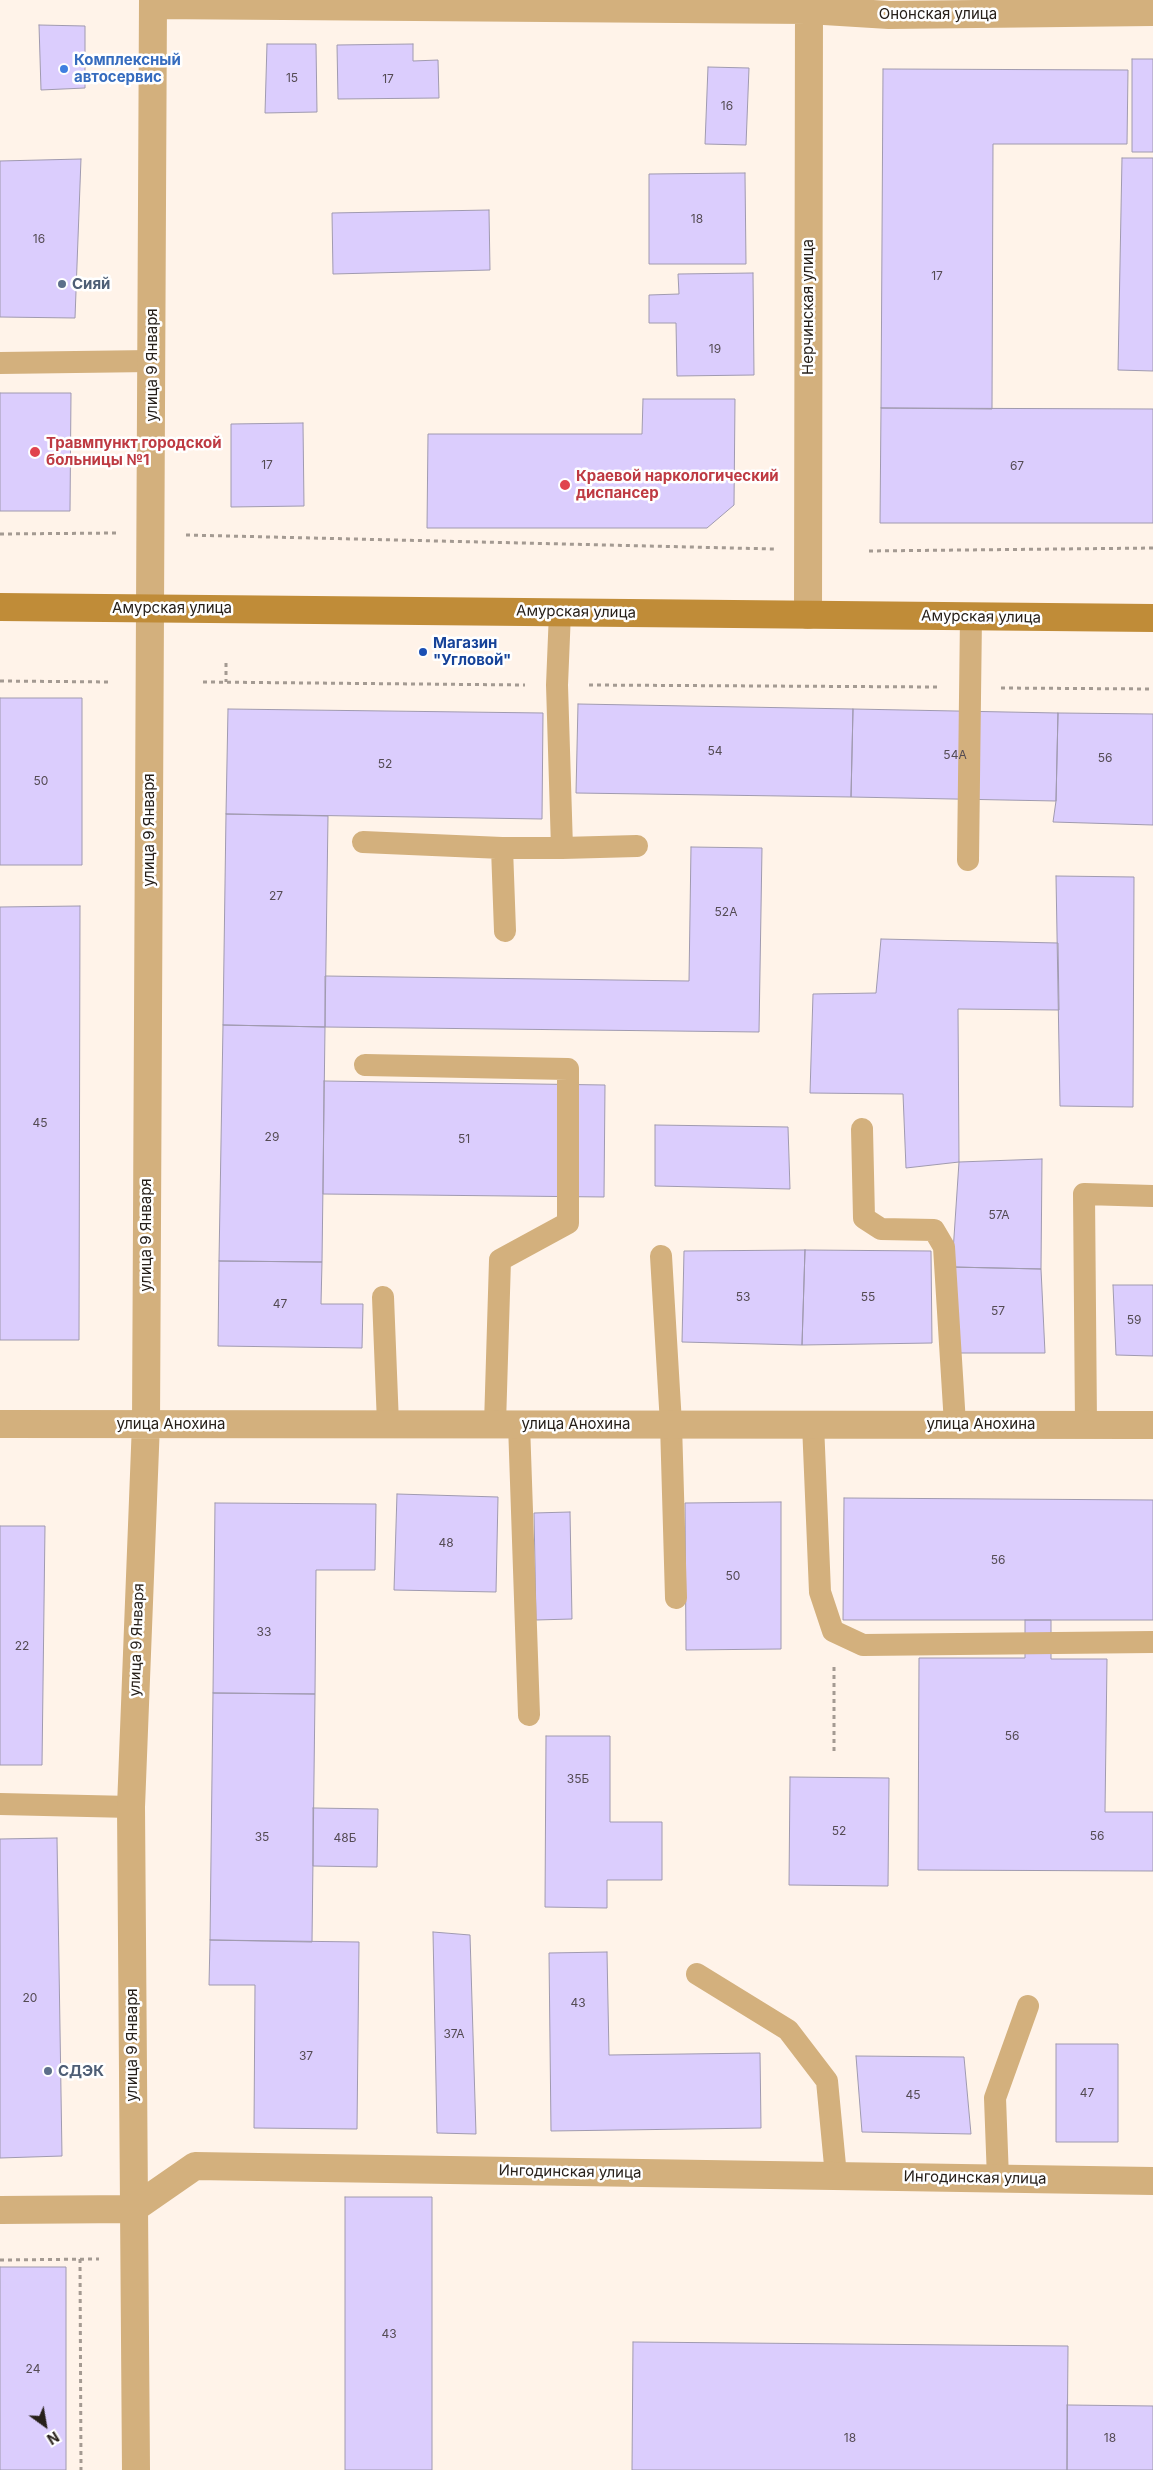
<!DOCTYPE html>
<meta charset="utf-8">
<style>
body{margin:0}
#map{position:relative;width:1153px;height:2470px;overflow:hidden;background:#fff3e9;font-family:Inter,sans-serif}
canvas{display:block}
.north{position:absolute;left:20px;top:2400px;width:50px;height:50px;-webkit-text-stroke:4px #fff;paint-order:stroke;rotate:148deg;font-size:14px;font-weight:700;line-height:20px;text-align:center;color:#27201a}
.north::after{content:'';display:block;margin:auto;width:18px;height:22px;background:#27201a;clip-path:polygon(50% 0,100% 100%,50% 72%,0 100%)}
</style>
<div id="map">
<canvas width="1153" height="2470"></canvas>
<div class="north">N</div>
</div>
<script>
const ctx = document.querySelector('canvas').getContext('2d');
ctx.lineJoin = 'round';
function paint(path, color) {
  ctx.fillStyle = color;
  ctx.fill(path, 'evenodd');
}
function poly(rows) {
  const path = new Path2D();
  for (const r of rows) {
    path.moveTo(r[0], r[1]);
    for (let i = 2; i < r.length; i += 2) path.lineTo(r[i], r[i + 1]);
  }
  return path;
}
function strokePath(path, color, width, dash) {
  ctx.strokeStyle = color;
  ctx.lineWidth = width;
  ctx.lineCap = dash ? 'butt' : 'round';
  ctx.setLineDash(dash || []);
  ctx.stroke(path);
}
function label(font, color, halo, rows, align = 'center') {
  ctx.font = font + ' Inter,sans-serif';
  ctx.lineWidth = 5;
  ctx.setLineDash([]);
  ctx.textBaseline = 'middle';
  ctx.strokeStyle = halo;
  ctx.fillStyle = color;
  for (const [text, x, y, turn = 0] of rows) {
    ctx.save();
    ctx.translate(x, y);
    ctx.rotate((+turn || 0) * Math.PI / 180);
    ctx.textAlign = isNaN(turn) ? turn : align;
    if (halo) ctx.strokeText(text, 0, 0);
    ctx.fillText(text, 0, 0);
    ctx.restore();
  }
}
const building = poly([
 [39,25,85,26,85,88,41,90,39,25],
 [267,44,316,44,317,112,265,113,267,44],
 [413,44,413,61,438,60,439,98,338,99,337,45,413,44],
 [1132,59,1153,59,1153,152,1132,152,1132,59],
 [708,67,749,68,746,145,705,144,708,67],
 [883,69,1128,70,1127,144,993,144,992,409,881,408,883,69],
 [1122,158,1153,158,1153,371,1118,370,1122,158],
 [81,159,75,318,0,317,0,161,81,159],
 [745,173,746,264,649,264,649,174,745,173],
 [489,210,490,270,333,274,332,213,489,210],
 [753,273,754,375,677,376,676,323,649,323,649,295,679,294,678,274,753,273],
 [0,393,71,393,70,511,0,511,0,393],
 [643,399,735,399,734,505,707,528,427,528,428,434,642,434,643,399],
 [881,408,1153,409,1153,523,880,523,881,408],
 [303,423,304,506,231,507,231,424,303,423],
 [0,698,82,698,82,865,0,865,0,698],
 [578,704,853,709,851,797,576,793,578,704],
 [228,709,543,713,542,819,226,814,228,709],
 [853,709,1058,713,1056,801,851,797,853,709],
 [1058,713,1153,714,1153,825,1053,822,1056,801,1058,713],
 [226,814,328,816,325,1027,223,1025,226,814],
 [691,847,762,848,759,1032,325,1027,325,976,689,981,691,847],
 [1056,876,1134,877,1133,1107,1060,1106,1056,876],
 [80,906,79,1340,0,1340,0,907,80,906],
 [881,939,1058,943,1059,1010,958,1009,959,1162,906,1168,903,1094,810,1093,813,994,876,993,881,939],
 [223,1025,325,1027,322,1262,219,1261,223,1025],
 [324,1081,605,1085,604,1197,323,1194,324,1081],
 [655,1125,788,1127,790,1189,655,1186,655,1125],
 [1042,1159,1041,1269,952,1267,959,1162,1042,1159],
 [805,1250,802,1345,682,1342,684,1251,805,1250],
 [805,1250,931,1251,932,1343,802,1345,805,1250],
 [219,1261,322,1262,321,1304,363,1304,362,1348,218,1346,219,1261],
 [952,1267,1041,1269,1045,1353,954,1353,952,1267],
 [1113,1285,1153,1285,1153,1356,1116,1355,1113,1285],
 [397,1494,498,1497,496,1592,394,1590,397,1494],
 [844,1498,1153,1500,1153,1620,843,1620,844,1498],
 [781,1502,781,1649,686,1650,685,1503,781,1502],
 [215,1503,376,1504,375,1570,316,1570,315,1694,213,1693,215,1503],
 [570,1512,572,1619,536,1620,534,1513,570,1512],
 [0,1526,45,1526,42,1765,0,1765,0,1526],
 [1025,1620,1051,1620,1051,1659,1107,1659,1105,1812,1153,1812,1153,1871,918,1870,919,1658,1025,1658,1025,1620],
 [213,1693,315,1694,312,1942,210,1940,213,1693],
 [546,1736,610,1736,610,1822,662,1822,662,1880,607,1880,607,1908,545,1907,546,1736],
 [790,1777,889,1778,888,1886,789,1885,790,1777],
 [313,1808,378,1809,377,1867,313,1866,313,1808],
 [57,1838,62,2156,0,2158,0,1839,57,1838],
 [433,1932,470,1935,476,2134,437,2133,433,1932],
 [210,1940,359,1942,357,2129,254,2128,255,1985,209,1985,210,1940],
 [607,1952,609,2055,760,2053,761,2128,551,2131,549,1953,607,1952],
 [1056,2044,1118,2044,1118,2142,1056,2142,1056,2044],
 [856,2056,964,2057,971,2134,862,2132,856,2056],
 [345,2197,432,2197,432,2470,345,2470,345,2197],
 [0,2267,66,2267,66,2470,0,2470,0,2267],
 [633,2342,1068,2346,1067,2470,632,2470,633,2342],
 [1067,2405,1153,2406,1153,2470,1067,2470,1067,2405]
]);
const path = poly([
 [0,534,117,533],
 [186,535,774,549],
 [869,551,1153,548],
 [226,663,226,682],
 [0,681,110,682],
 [203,682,525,685],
 [589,685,937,687],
 [1001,688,1153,689],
 [834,1667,834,1755],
 [80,2259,81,2470],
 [0,2260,99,2259]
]);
const service = poly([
 [0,363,151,361],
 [363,842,502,848,562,848,557,685,560,612],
 [502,848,505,931],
 [562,848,637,846],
 [968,860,971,616],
 [365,1065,568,1069,568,1223,500,1260,495,1424],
 [862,1129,864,1218,881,1229,934,1230,944,1247,955,1424],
 [661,1256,671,1424,676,1598],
 [383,1297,388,1424],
 [519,1424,529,1715],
 [813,1424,820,1592,833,1631,863,1645,1153,1642],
 [1086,1424,1084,1194,1153,1196],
 [0,1804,131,1807],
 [697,1974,788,2030,827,2081,836,2176],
 [998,2179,995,2098,1028,2006]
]);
const minor = poly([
 [153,5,808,10,889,15,1153,12],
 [808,615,809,0],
 [0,1424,1153,1425],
 [0,2210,133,2209,195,2166,1153,2181],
 [136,2470,131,1807,146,1423,153,0]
]);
const secondary = poly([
 [0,607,1153,618]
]);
const markers = [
 [64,69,5,"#3f7fe0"],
 [62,284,5,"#5c6f8a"],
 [35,452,6,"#e0444e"],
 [565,485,6,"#e0444e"],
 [423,652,5,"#1a4fb4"],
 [48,2071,5,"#5c6f8a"]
];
const numberNames = [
 ["15",292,78],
 ["17",388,79],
 ["16",727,106],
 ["18",697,219],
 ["16",39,239],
 ["17",937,276],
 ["19",715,349],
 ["17",267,465],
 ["67",1017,466],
 ["54",715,751],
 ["54А",955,755],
 ["56",1105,758],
 ["52",385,764],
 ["50",41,781],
 ["27",276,896],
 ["52А",726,912],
 ["45",40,1123],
 ["29",272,1137],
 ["51",464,1139],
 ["57А",999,1215],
 ["53",743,1297],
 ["55",868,1297],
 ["47",280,1304],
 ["57",998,1311],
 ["59",1134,1320],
 ["48",446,1543],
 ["56",998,1560],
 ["50",733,1576],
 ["33",264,1632],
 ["22",22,1646],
 ["56",1012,1736],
 ["35Б",578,1779],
 ["52",839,1831],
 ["56",1097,1836],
 ["35",262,1837],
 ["48Б",345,1838],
 ["20",30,1998],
 ["43",578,2003],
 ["37А",454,2034],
 ["37",306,2056],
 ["47",1087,2093],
 ["45",913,2095],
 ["43",389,2334],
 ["24",33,2369],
 ["18",850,2438],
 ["18",1110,2438]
];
const streetNames = [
 ["Ононская улица",938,14],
 ["Нерчинская улица",808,307,-90],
 ["улица 9 Января",152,365,-90],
 ["Амурская улица",172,608],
 ["Амурская улица",576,612,1],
 ["Амурская улица",981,617,1],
 ["улица 9 Января",149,830,-90],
 ["улица 9 Января",146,1235,-90],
 ["улица Анохина",171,1424],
 ["улица Анохина",576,1424],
 ["улица Анохина",981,1424],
 ["улица 9 Января",137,1640,-88],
 ["улица 9 Января",132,2045,-90],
 ["Ингодинская улица",570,2172,1],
 ["Ингодинская улица",975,2178,1]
];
const shopNames = [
 ["Комплексный",74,60],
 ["автосервис",74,77]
];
const serviceNames = [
 ["Сияй",72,284],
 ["СДЭК",58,2071]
];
const healthNames = [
 ["Травмпункт городской",46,443],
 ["больницы №1",46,460],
 ["Краевой наркологический",576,476],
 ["диспансер",576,493]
];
const transitNames = [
 ["Магазин",433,643],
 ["\"Угловой\"",433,660]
];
paint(building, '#dbcdfd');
strokePath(building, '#a09aaf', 1);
strokePath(path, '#a49a92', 3, [4, 4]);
strokePath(service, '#d3b07d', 22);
strokePath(minor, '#d3b07d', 28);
strokePath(secondary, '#c08c38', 28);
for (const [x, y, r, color] of markers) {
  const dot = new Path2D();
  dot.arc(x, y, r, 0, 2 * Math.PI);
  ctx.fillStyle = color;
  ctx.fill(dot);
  strokePath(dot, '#fff', 2);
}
label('12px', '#544b53', null, numberNames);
label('15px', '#27201a', '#fff', streetNames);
label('bold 15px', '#366cbe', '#fff', shopNames, 'left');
label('bold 15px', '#4e5e75', '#fff', serviceNames, 'left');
label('bold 15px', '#be3a42', '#fff', healthNames, 'left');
label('bold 15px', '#164399', '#fff', transitNames, 'left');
</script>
